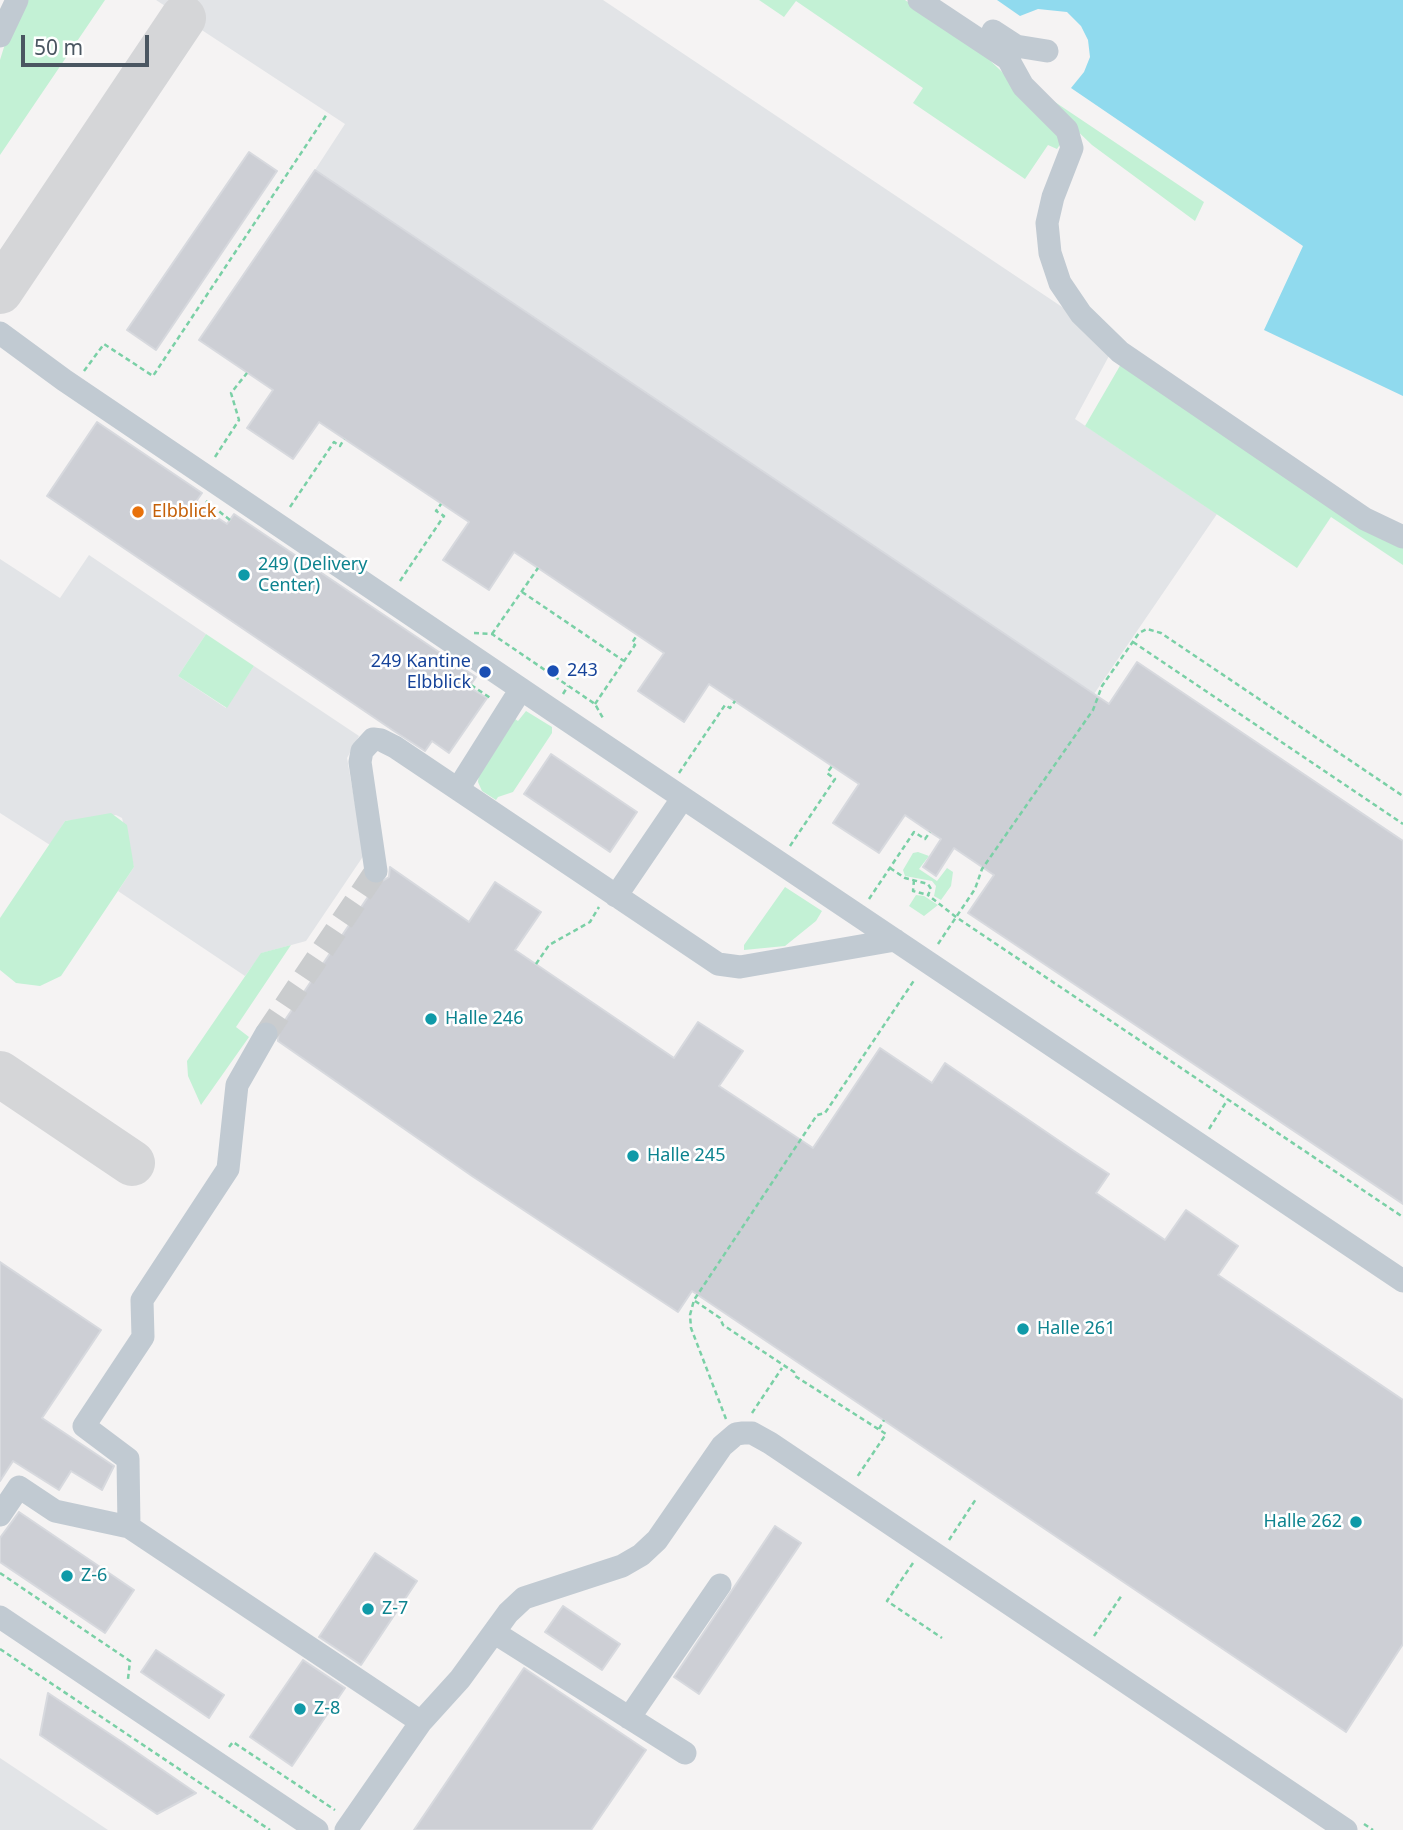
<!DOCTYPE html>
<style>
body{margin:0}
#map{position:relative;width:1403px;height:1830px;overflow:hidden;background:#f5f3f3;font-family:"Noto Sans",sans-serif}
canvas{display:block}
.scale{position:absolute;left:21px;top:35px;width:128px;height:32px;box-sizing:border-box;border:4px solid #4a5661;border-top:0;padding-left:9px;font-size:21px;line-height:24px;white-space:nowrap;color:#4a5661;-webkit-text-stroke:5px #fff;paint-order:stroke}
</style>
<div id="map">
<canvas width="1403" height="1830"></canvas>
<div class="scale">50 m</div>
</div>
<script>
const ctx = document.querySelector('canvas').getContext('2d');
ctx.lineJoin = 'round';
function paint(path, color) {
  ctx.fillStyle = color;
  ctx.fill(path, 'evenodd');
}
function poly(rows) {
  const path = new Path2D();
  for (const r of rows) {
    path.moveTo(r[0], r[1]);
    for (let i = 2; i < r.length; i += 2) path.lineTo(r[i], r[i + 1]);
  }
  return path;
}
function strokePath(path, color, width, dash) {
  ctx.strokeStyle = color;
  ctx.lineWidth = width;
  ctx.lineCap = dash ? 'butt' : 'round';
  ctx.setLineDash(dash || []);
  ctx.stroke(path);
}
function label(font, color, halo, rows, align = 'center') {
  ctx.font = font + ' "Noto Sans",sans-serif';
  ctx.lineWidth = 5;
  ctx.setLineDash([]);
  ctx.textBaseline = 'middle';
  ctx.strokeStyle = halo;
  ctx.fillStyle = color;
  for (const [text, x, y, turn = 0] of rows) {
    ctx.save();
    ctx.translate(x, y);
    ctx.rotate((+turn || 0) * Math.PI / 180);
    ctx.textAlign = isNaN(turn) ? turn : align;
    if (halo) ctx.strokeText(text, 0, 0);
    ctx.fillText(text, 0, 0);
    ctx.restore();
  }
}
const airport = poly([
 [156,0,603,0,1116,343,1075,419,1217,514,1094,694,315,170,345,124],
 [89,555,206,634,178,676,226,708,254,666,359,736,347,758,364,855,306,941,262,953,245,976,118,891,134,867,122,818,116,815,65,821,50,845,0,813,0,559,60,598],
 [0,1758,108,1830,0,1830]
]);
const green = poly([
 [24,0,105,0,0,155,0,60,9,31],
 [759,0,905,0,979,50,1057,124,1061,143,1057,149,1048,145,1025,179,913,103,923,88,796,1,784,17],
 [1043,94,1204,202,1195,221,1092,145,1041,96],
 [1121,364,1403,545,1403,565,1331,517,1297,568,1085,426],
 [206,634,254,666,227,708,178,676],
 [526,711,552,727,552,733,513,792,498,797,496,800,482,791,478,782,479,773,515,719,518,721],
 [111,813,127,825,134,867,61,976,40,986,16,983,0,970,0,918,65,821],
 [918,852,929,856,919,869,937,881,947,868,953,872,951,886,941,900,934,896,936,886,932,881,905,876,903,870,913,853],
 [785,887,822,911,816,921,785,946,744,950,744,945],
 [916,895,924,896,938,905,924,916,909,906],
 [291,945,236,1027,249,1037,201,1105,188,1076,187,1061,261,953]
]);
const water = poly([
 [997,0,1403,0,1403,396,1264,330,1303,246,1071,88,1084,72,1090,57,1088,40,1081,26,1067,12,1038,9,1020,16]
]);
const taxiway = poly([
 [0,291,183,18],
 [0,1074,132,1163]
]);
const building = poly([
 [249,152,277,171,156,350,127,330,249,152],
 [315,170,1109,704,1137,662,1403,841,1403,1204,968,913,994,875,954,848,936,876,923,867,941,839,930,832,905,815,879,853,833,823,859,784,709,684,684,722,638,691,664,653,538,568,514,552,489,590,443,560,469,522,319,422,293,459,247,428,273,390,199,340,315,170],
 [97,422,202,493,195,503,227,524,234,514,476,677,469,687,487,698,449,753,432,741,425,751,394,731,47,496,97,422],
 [551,754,637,812,610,852,524,794,551,754],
 [390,867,469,922,495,882,541,912,515,950,674,1058,698,1022,743,1051,719,1086,813,1148,880,1048,932,1083,945,1063,1074,1151,1109,1174,1096,1193,1165,1240,1186,1210,1238,1246,1218,1275,1403,1400,1403,1644,1346,1732,692,1291,678,1312,472,1176,278,1041,279,1029,376,885,389,877,390,867],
 [0,1262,101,1330,42,1418,114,1466,102,1490,71,1471,59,1490,13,1461,0,1481,0,1262],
 [19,1512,134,1590,105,1633,0,1562,0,1538,19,1512],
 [775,1526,801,1543,699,1694,674,1677,775,1526],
 [375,1553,417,1581,361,1665,319,1637,375,1553],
 [563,1606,620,1644,602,1670,545,1632,563,1606],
 [156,1650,224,1695,209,1718,141,1672,156,1650],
 [303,1660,345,1688,292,1766,250,1737,303,1660],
 [524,1668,646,1750,591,1830,414,1830,524,1668],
 [48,1693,122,1742,196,1793,157,1814,40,1735,48,1693]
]);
const minorTunnel = poly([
 [266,1034,376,871]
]);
const path = poly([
 [84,371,104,344,153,376,327,114],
 [215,457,239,420,231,393,247,373],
 [206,501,230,520],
 [290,507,334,442,340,446,344,439],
 [400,581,444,516,436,511,441,504],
 [522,592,624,661],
 [474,633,492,634,595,704,604,720],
 [492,634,538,568],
 [1133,642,1403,824],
 [471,685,492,699],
 [563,694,568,686],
 [595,704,635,645,632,643,637,635],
 [679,773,725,705,730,708,735,701],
 [790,846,835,779,827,773,832,766],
 [890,868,905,878,928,884,931,889,928,895,956,917,1403,1217],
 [914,880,913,891,928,895],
 [869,899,914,832,925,839,930,832],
 [938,944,975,889,982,869,1093,710,1102,686,1139,633,1147,629,1161,633,1403,796],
 [536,964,549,945,590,922,599,907],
 [1209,1129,1228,1099],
 [695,1301,720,1318,723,1325,794,1372,795,1376,886,1434,857,1477],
 [752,1413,782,1368],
 [726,1419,691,1328,690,1315,694,1300,817,1115,825,1113,915,979],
 [879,1429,884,1420],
 [949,1540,976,1499],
 [913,1563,887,1601,942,1638],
 [0,1573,130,1661,128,1679],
 [1094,1636,1122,1595],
 [0,1649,270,1830],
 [229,1747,233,1742,335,1810],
 [1364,1824,1373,1830]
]);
const minor = poly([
 [919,0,1008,59,1023,86,1067,130,1072,148,1053,197,1047,223,1050,253,1060,283,1081,314,1120,352,1365,519,1403,537],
 [993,31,1016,46,1047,51],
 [0,36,17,0],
 [0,333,64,380,552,710,1403,1281],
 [458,789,521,689],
 [376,871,360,762,362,751,373,739,381,740,395,747,718,964,740,967,895,940],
 [616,896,682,799],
 [0,1515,19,1487,55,1511,129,1527,421,1722],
 [129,1527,128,1459,84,1426,143,1337,142,1300,228,1169,237,1085,266,1034],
 [0,1617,317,1830],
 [495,1633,685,1753],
 [629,1718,720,1585],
 [346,1830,421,1722,460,1679,508,1613,524,1598,622,1566,641,1555,657,1540,722,1446,736,1434,743,1433,752,1433,770,1443,1346,1830]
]);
const markers = [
 [138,512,7,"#e8710a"],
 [244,575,7,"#0f9aa8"],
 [553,671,7,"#1a4fb4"],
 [485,672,7,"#1a4fb4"],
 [431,1019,7,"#0f9aa8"],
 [633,1156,7,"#0f9aa8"],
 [1023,1329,7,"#0f9aa8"],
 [1356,1522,7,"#0f9aa8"],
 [67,1576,7,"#0f9aa8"],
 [368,1609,7,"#0f9aa8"],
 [300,1709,7,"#0f9aa8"]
];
const foodNames = [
 ["Elbblick",152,512]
];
const cultureNames = [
 ["249 (Delivery",258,565],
 ["Center)",258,586],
 ["Halle 246",445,1019],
 ["Halle 245",647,1156],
 ["Halle 261",1037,1329],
 ["Halle 262",1342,1522,"right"],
 ["Z-6",81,1576],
 ["Z-7",382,1609],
 ["Z-8",314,1709]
];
const transitNames = [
 ["249 Kantine",471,662],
 ["Elbblick",471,683],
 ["243",567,671,"left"]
];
paint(airport, '#e2e4e7');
paint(green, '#c3f1d5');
paint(water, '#90daee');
strokePath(taxiway, '#d5d6d8', 46);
paint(building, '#cdcfd5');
strokePath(building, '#d7d9de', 2);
strokePath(minorTunnel, '#caccce', 23, [23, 11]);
strokePath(path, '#7ad0a6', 2.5, [5, 3.5]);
strokePath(minor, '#c1cad2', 23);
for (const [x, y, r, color] of markers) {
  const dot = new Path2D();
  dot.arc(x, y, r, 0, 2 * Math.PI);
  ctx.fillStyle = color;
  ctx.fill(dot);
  strokePath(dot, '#fff', 2.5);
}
label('18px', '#c56008', '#fff', foodNames, 'left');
label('18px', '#0d838f', '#fff', cultureNames, 'left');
label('18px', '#164399', '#fff', transitNames, 'right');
</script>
